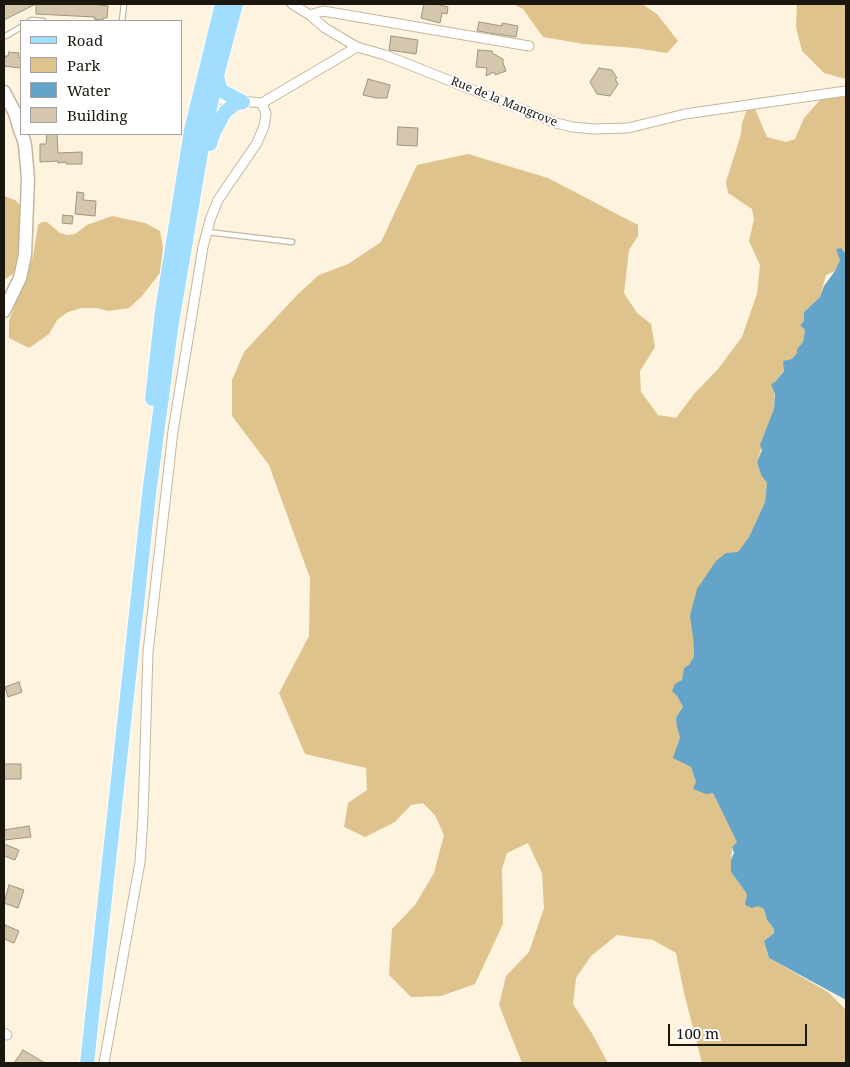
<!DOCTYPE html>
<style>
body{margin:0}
#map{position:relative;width:850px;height:1067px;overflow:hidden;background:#fef3de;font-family:"Noto Serif",serif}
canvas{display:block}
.frame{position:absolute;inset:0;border:5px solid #1c170e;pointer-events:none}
.legend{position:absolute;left:20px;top:20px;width:162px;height:115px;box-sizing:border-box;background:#fff;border:1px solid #a4a29f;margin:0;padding:6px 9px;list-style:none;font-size:15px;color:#1c170e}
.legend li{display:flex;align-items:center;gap:10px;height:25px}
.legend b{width:25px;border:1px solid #a4a29f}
.scale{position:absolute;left:668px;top:1024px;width:139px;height:22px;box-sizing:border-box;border:2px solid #1c170e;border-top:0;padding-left:6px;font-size:15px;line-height:18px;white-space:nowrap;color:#1c170e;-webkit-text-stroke:4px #fff;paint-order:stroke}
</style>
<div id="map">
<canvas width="850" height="1067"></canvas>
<div class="frame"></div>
<ul class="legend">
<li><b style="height:6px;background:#a1ddfe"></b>Road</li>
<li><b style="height:14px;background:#dfc38c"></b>Park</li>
<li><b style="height:14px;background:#65a4c9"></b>Water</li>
<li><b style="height:14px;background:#d4c7ae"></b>Building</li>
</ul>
<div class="scale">100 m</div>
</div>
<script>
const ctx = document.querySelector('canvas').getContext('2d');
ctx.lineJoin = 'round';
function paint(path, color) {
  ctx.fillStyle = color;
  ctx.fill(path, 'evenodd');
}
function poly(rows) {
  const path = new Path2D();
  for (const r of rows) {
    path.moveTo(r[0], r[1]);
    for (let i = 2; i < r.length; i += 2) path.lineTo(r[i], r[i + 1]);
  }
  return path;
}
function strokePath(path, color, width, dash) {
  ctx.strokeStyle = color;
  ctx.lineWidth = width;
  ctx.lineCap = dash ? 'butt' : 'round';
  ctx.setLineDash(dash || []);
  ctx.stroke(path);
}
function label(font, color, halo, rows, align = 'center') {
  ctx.font = font + ' "Noto Serif",serif';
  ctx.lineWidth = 4;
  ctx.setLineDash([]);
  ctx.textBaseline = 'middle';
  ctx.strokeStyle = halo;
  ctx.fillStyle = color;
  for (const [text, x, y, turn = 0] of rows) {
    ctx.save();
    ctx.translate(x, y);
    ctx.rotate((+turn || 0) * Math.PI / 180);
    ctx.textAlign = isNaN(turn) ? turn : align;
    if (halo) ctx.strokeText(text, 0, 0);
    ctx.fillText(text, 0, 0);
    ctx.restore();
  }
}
const green = poly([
 [513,4,642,4,657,14,678,41,667,53,635,48,584,44,543,37,523,9],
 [797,4,846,4,846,79,824,73,802,51,796,27],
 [846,96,846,254,841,248,840,260,835,271,826,275,820,297,804,312,804,321,800,325,805,330,803,342,797,349,797,353,775,382,774,409,757,462,761,475,767,483,765,502,749,537,738,553,726,553,693,637,694,656,682,680,677,696,683,707,677,727,680,738,683,763,691,767,696,782,713,793,738,842,732,847,731,872,748,895,764,909,767,920,774,929,774,933,764,941,769,958,828,992,846,1010,846,1063,702,1063,684,993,676,953,653,940,617,935,591,956,576,978,573,1004,593,1035,608,1063,522,1063,499,1005,506,976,529,952,544,908,542,873,528,843,507,853,502,869,503,924,475,984,441,996,411,997,389,975,392,929,415,905,434,873,444,835,435,815,423,803,411,805,395,822,365,837,344,827,348,803,367,790,366,768,305,754,279,693,309,636,310,578,269,465,232,416,232,380,244,352,298,294,319,275,348,264,381,242,417,165,468,154,548,178,638,225,638,236,629,250,624,293,637,313,651,324,655,347,640,371,641,392,658,415,676,418,694,394,718,369,742,337,757,294,760,265,749,241,754,219,752,209,728,193,726,182,741,134,742,123,746,112,749,109,755,109,767,137,786,142,795,139,804,118,820,100],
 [4,196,15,200,22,207,19,262,13,274,5,279,4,279],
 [112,216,145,223,160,231,163,248,160,273,142,296,129,308,108,311,97,308,82,308,68,312,57,320,49,334,29,348,9,338,9,321,33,256,38,225,42,222,47,222,60,233,67,235,75,234,87,225]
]);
const water = poly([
 [841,248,846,254,846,1000,769,958,764,941,774,933,774,929,767,920,764,909,758,906,752,908,745,905,747,894,731,872,731,860,734,853,732,847,737,842,713,793,706,794,693,789,696,782,691,767,673,758,680,738,677,727,676,718,683,707,677,696,672,691,675,684,682,680,684,668,689,665,694,656,693,637,690,616,697,589,716,561,726,553,738,552,749,537,765,502,767,483,761,475,757,462,762,450,760,445,774,409,775,394,771,384,775,382,784,371,783,361,792,359,797,353,797,349,803,342,805,330,800,325,804,321,804,312,820,297,824,286,835,271,840,260,836,249]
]);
const building = poly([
 [4,4,36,4,4,20,4,4],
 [36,4,92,4,108,6,107,18,103,18,103,20,94,19,95,17,36,14,36,4],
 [424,4,436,4,448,7,447,14,442,13,440,23,421,18,424,4],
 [479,22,502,26,502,23,518,26,516,37,477,31,479,22],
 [391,36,418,40,416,54,389,50,391,36],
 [478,50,492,51,492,53,503,59,503,63,506,71,495,75,494,72,486,76,487,68,476,67,478,50],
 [9,52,19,53,18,57,21,58,21,68,4,66,5,56,8,56,9,52],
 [599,68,612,70,617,78,615,79,618,84,610,96,597,94,590,82,599,68],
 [368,79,390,85,387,98,376,98,363,95,368,79],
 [398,127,418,128,417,146,397,145,398,127],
 [47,134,57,134,58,153,82,152,82,164,66,164,66,162,58,163,58,161,40,162,40,144,46,144,47,134],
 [77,192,84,193,83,200,96,201,95,216,75,214,77,192],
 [63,215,73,216,72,224,62,223,63,215],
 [19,682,22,692,8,697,5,687,19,682],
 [4,764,21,764,21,779,4,779,4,764],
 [29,826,31,837,4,840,4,830,29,826],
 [4,844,19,850,15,860,4,856,4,844],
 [9,885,24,890,18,908,4,903,9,885],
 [5,925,19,931,14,943,4,939,5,925],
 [23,1050,45,1063,14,1063,23,1050]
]);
const lane = poly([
 [30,21,32,20,43,21],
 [122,21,124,4],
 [4,37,21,27],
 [207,232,292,242]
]);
const street = poly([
 [292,4,310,15],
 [357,47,325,28,310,15,323,11,529,46],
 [209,98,262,103,357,47,385,55,556,123,573,127,593,129,628,128,685,114,846,91],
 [4,1033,7,1035],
 [104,1063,140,862,143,817,148,652,173,431,203,247,210,220,218,200,257,143,264,126,266,114,262,103]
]);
const secondary = poly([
 [4,92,15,113,21,133],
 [4,311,20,278,25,255,28,179,25,145,22,134]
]);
const primary = poly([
 [217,76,220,88,222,91,243,102],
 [210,144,214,132,225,112,235,104,243,102],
 [152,399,162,310,191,130,222,4],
 [87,1063,149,494,171,329,203,141,217,76,236,4]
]);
const streetNames = [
 ["Rue de la Mangrove",504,102,22]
];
paint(green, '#dfc38c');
paint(water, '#65a4c9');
paint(building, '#d4c7ae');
strokePath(building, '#a0947c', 1);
strokePath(lane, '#c4b79e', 7);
strokePath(street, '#c4b79e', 11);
strokePath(secondary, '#c4b79e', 15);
strokePath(primary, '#fff', 16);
strokePath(lane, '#fff', 4.5);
strokePath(street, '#fff', 9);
strokePath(secondary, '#fff', 12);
strokePath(primary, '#a1ddfe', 14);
label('12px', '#1c170e', '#fff', streetNames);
</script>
